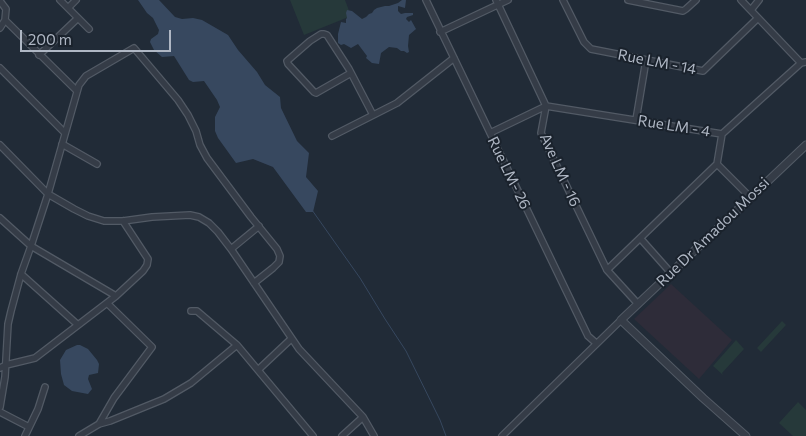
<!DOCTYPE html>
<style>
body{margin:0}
#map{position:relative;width:806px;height:436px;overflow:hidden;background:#212b37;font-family:Commissioner,sans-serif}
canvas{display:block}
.scale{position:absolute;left:20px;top:30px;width:151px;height:22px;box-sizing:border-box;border:2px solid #afb7c4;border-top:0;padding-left:6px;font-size:15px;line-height:18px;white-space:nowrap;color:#afb7c4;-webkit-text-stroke:4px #1a222c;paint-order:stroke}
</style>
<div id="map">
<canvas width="806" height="436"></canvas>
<div class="scale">200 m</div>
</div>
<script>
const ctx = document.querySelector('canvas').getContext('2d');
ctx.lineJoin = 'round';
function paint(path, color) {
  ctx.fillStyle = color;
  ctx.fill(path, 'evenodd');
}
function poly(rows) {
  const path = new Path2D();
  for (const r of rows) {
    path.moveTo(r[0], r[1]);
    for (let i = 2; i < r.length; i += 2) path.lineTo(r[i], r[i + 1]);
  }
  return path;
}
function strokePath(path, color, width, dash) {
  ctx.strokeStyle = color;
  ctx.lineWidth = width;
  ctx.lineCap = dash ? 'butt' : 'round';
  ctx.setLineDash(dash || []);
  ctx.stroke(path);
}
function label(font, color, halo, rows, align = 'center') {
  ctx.font = font + ' Commissioner,sans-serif';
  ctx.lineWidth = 4;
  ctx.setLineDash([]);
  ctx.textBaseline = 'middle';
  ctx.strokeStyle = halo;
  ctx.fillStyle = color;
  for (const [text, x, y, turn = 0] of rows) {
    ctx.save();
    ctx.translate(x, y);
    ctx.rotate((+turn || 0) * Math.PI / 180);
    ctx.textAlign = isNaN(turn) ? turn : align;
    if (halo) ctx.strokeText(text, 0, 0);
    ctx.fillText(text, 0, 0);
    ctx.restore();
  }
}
const medical = poly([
 [671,284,732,340,699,379,634,319]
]);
const green = poly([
 [290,0,345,0,351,16,304,35],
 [782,321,786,325,761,352,757,348],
 [736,340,744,349,722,373,723,375,713,366],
 [798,402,806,410,806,436,793,436,779,423]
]);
const water = poly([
 [138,0,159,0,175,17,182,19,193,18,202,20,228,35,238,50,257,72,265,85,280,97,281,108,297,141,309,153,306,177,318,191,313,212,306,212,273,167,253,159,236,163,218,138,215,131,215,117,220,107,217,100,204,81,193,82,189,80,174,56,162,57,154,50,150,42,151,39,158,34,159,30,153,18,147,13],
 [402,0,406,0,405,8,398,6,398,11,401,14,405,13,413,13,413,15,407,17,406,19,409,22,411,20,416,29,409,35,408,46,409,52,407,53,404,51,401,51,397,48,389,47,381,53,379,64,372,63,366,58,367,56,358,44,351,48,344,44,341,45,338,43,338,34,341,22,346,23,346,19,347,18,346,13,347,10,352,11,362,19,366,17,369,14,372,13,374,10,377,8,385,6,389,6,398,3],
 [77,345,80,345,88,349,97,360,99,364,98,373,89,375,88,379,92,389,88,394,72,391,64,385,61,374,60,360,66,350]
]);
const stream = poly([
 [312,210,360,278,385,319,406,351,440,420,446,436]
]);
const minor = poly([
 [60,0,89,29],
 [426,0,588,336,596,343],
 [496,0,546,106,541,133,607,270,638,304],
 [563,0,584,42,591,49,703,71,758,18],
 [628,0,683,11,686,9,696,0],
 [741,0,801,63],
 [0,1,6,9,5,20,77,91],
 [68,8,76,0],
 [751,10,759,0],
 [0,28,5,20],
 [440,32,508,0],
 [39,55,78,18],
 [0,68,65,133],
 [351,73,316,93,314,92,288,64,287,61,310,41,321,34,324,34,327,35,349,69,373,115],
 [546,106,722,134,801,63,806,62],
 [636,120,646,60],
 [490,133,546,106],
 [332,136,397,103,454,58],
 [62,144,97,164],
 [0,145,48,194,74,209,88,216,104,221,123,221,152,217,190,215,199,217,209,223,218,232,231,249,299,349,363,417,374,436],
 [717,164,750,197],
 [0,218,31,246,116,296],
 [640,238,671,273],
 [231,249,259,226],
 [607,270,717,164,722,134],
 [21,274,78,325],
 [191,311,197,311,237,345,313,436],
 [0,368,6,365,35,358,116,296,143,271,147,265,148,259,123,221],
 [258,370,291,339],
 [0,407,5,377,8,324,11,311,21,274,31,246,48,194,79,85,86,76,134,48,178,100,188,115,196,131,200,145,207,158,251,217,277,249,280,256,279,262,273,268,254,283],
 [0,412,29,427],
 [99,424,114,398,152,347,107,303],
 [25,436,38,409,45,387],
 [79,436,99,424,110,421,164,399,191,383,237,345],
 [342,436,363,417],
 [502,436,621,320]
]);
const tertiary = poly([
 [746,436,703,398,621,320,806,145]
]);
const streetNames = [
 ["Rue LM - 14",657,62,11],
 ["Rue LM - 4",674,126,9],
 ["Ave LM - 16",560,170,66],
 ["Rue LM- 26",509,173,64],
 ["Rue Dr Amadou Mossi",713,232,-44]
];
paint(medical, '#2e2c39');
paint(green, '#26393a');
paint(water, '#37485f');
strokePath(stream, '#37485f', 1);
strokePath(minor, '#525a65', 8);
strokePath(tertiary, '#525a65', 9);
strokePath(minor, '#353c47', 5.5);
strokePath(tertiary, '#353c47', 7);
label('15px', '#afb7c4', '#1a222c', streetNames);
</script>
